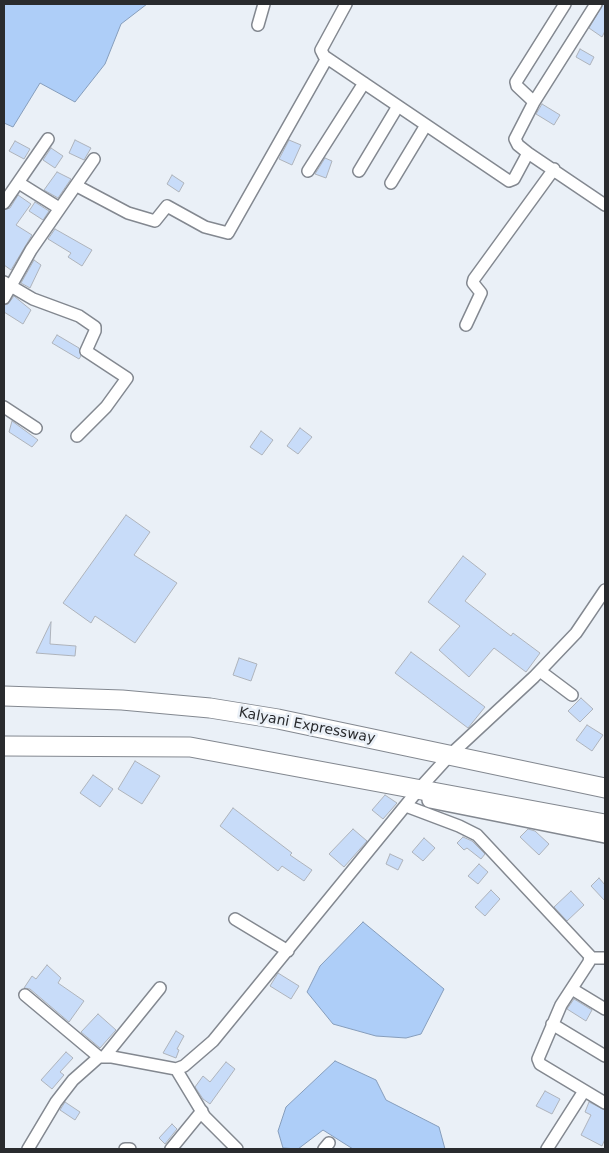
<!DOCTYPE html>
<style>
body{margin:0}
#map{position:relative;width:609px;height:1153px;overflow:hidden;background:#eaf0f7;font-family:"DejaVu Sans",sans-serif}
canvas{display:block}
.frame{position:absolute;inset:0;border:5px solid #292b2e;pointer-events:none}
</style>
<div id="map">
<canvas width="609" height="1153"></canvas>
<div class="frame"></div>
</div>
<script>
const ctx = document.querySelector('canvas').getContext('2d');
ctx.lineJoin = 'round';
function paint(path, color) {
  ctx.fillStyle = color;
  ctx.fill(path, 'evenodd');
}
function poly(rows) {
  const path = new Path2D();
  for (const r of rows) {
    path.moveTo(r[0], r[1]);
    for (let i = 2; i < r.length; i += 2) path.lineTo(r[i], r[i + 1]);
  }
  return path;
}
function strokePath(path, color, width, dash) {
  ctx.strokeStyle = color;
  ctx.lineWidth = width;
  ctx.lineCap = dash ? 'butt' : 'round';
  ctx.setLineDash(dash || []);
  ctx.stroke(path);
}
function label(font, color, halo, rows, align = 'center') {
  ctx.font = font + ' "DejaVu Sans",sans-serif';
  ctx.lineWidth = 5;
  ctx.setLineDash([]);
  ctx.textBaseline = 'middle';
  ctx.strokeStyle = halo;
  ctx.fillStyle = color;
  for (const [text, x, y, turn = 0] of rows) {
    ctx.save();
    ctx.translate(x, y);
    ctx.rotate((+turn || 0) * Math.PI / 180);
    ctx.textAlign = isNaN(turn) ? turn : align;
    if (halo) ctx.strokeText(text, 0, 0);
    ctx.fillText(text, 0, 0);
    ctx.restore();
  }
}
const water = poly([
 [4,4,147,4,121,24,105,64,75,102,40,83,13,127,4,123,4,4],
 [363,922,444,989,421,1034,406,1038,376,1036,333,1024,307,992,320,966,363,922],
 [335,1061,376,1080,386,1100,439,1127,445,1149,353,1149,323,1130,298,1149,283,1148,278,1131,286,1107,335,1061]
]);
const building = poly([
 [603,4,605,4,605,31,602,37,589,28,603,4],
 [580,49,594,57,590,65,576,57,580,49],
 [542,104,560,115,554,125,536,114,542,104],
 [75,140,91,148,84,160,69,153,75,140],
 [289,140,301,145,292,165,279,159,289,140],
 [15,141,30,149,24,159,9,151,15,141],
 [51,148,63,156,55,168,43,160,51,148],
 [325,158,332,161,326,178,315,174,325,158],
 [57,172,71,179,58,198,44,190,57,172],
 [172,175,184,183,179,192,167,184,172,175],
 [18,195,31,204,16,225,32,235,11,270,4,265,4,210,10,208,18,195],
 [35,202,49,211,43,220,29,211,35,202],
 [55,229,92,250,82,266,68,257,71,253,48,239,55,229],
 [34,260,41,265,30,288,21,283,34,260],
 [14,296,31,310,23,324,4,312,4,305,8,304,14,296],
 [57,335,79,348,81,356,79,359,52,343,57,335],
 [12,421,38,440,32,447,9,432,12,421],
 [300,428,312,437,298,454,287,446,300,428],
 [261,431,273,440,262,455,250,447,261,431],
 [126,515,150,532,134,555,177,583,135,643,95,616,91,623,63,603,126,515],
 [463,556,486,574,465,601,511,636,513,633,540,653,526,672,494,648,469,677,439,650,460,626,428,602,463,556],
 [51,622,50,644,76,646,75,656,36,653,51,622],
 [411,652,485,707,468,728,395,673,411,652],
 [239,658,257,664,251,681,233,675,239,658],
 [581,698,593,709,580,722,568,711,581,698],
 [587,725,603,735,592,751,576,740,587,725],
 [135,761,160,776,142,804,118,789,135,761],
 [93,775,113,789,100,807,80,793,93,775],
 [385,795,397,803,383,819,372,810,385,795],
 [233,808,292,853,290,855,312,870,304,881,282,866,278,871,220,826,233,808],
 [353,829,367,841,344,867,329,854,353,829],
 [528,829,535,831,549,844,539,855,520,837,528,829],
 [463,837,472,841,485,854,481,859,467,848,464,850,457,843,463,837],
 [424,838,435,848,423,861,412,852,424,838],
 [390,854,403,860,398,870,386,864,390,854],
 [479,864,488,872,478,884,468,876,479,864],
 [599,878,605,885,605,901,591,886,599,878],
 [491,890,500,899,485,916,475,907,491,890],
 [571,891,584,905,567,921,554,907,571,891],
 [47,965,61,978,58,983,84,1001,69,1022,30,989,24,988,32,976,36,979,47,965],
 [278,973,299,986,291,999,270,986,278,973],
 [574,999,592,1010,586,1021,567,1009,574,999],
 [98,1014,116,1030,100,1048,81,1032,98,1014],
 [176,1031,184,1036,177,1049,179,1050,176,1058,163,1053,176,1031],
 [66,1052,73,1058,60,1072,64,1075,52,1089,41,1080,66,1052],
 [226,1062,235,1069,210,1104,203,1099,195,1087,203,1076,210,1082,226,1062],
 [545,1091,560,1099,552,1114,536,1106,545,1091],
 [65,1102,80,1112,75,1120,60,1110,65,1102],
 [589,1102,605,1110,605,1139,602,1146,581,1135,591,1115,585,1112,589,1102],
 [172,1124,177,1129,165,1144,159,1138,172,1124]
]);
const minor = poly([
 [346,4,321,50,324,56,509,181,514,179,528,153],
 [596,4,534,102,515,139,518,145,528,153,605,205],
 [258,25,264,4],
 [534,102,517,86,516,82,565,4],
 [308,171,364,83],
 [359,171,398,106],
 [19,183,59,208],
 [391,183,426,125],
 [77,186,128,213,155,221,167,206,205,227,228,233,327,58],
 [4,203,48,139],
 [4,282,33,299,79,316,95,327,95,331,86,351,127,378,106,407,77,436],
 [4,298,31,250,94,159],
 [466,325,481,293,473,283,474,279,554,169],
 [4,407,36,428],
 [540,671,572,695],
 [406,806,459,826,477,835,590,956,589,962,561,1005,538,1059,540,1064,605,1103],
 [235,919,288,951],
 [591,958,605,958],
 [572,989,605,1009],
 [25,995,99,1057],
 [552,1024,605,1056],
 [105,1056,160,988],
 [176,1069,205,1117,237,1149],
 [28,1149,56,1102,73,1080,99,1057,112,1057,176,1069,184,1066,213,1041,419,789,450,755,534,677,576,633,605,590],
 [125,1149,130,1149],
 [171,1149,202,1111],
 [324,1149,329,1143],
 [547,1149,584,1091]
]);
const tertiary = poly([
 [430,800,605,835]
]);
const trunk = poly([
 [4,696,122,700,210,708,278,719,605,788],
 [4,746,190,747,605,824]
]);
const streetNames = [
 ["Kalyani Expressway",307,726,11]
];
paint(water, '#aecef8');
strokePath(water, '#869dbb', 1);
paint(building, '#c8dcf9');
strokePath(building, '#aeb3bb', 1);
strokePath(minor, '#838890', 14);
strokePath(tertiary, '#838890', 18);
strokePath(trunk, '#838890', 21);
strokePath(minor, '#fff', 11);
strokePath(tertiary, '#fff', 15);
strokePath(trunk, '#fff', 19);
label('14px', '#292b2e', '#eaf0f7', streetNames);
</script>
